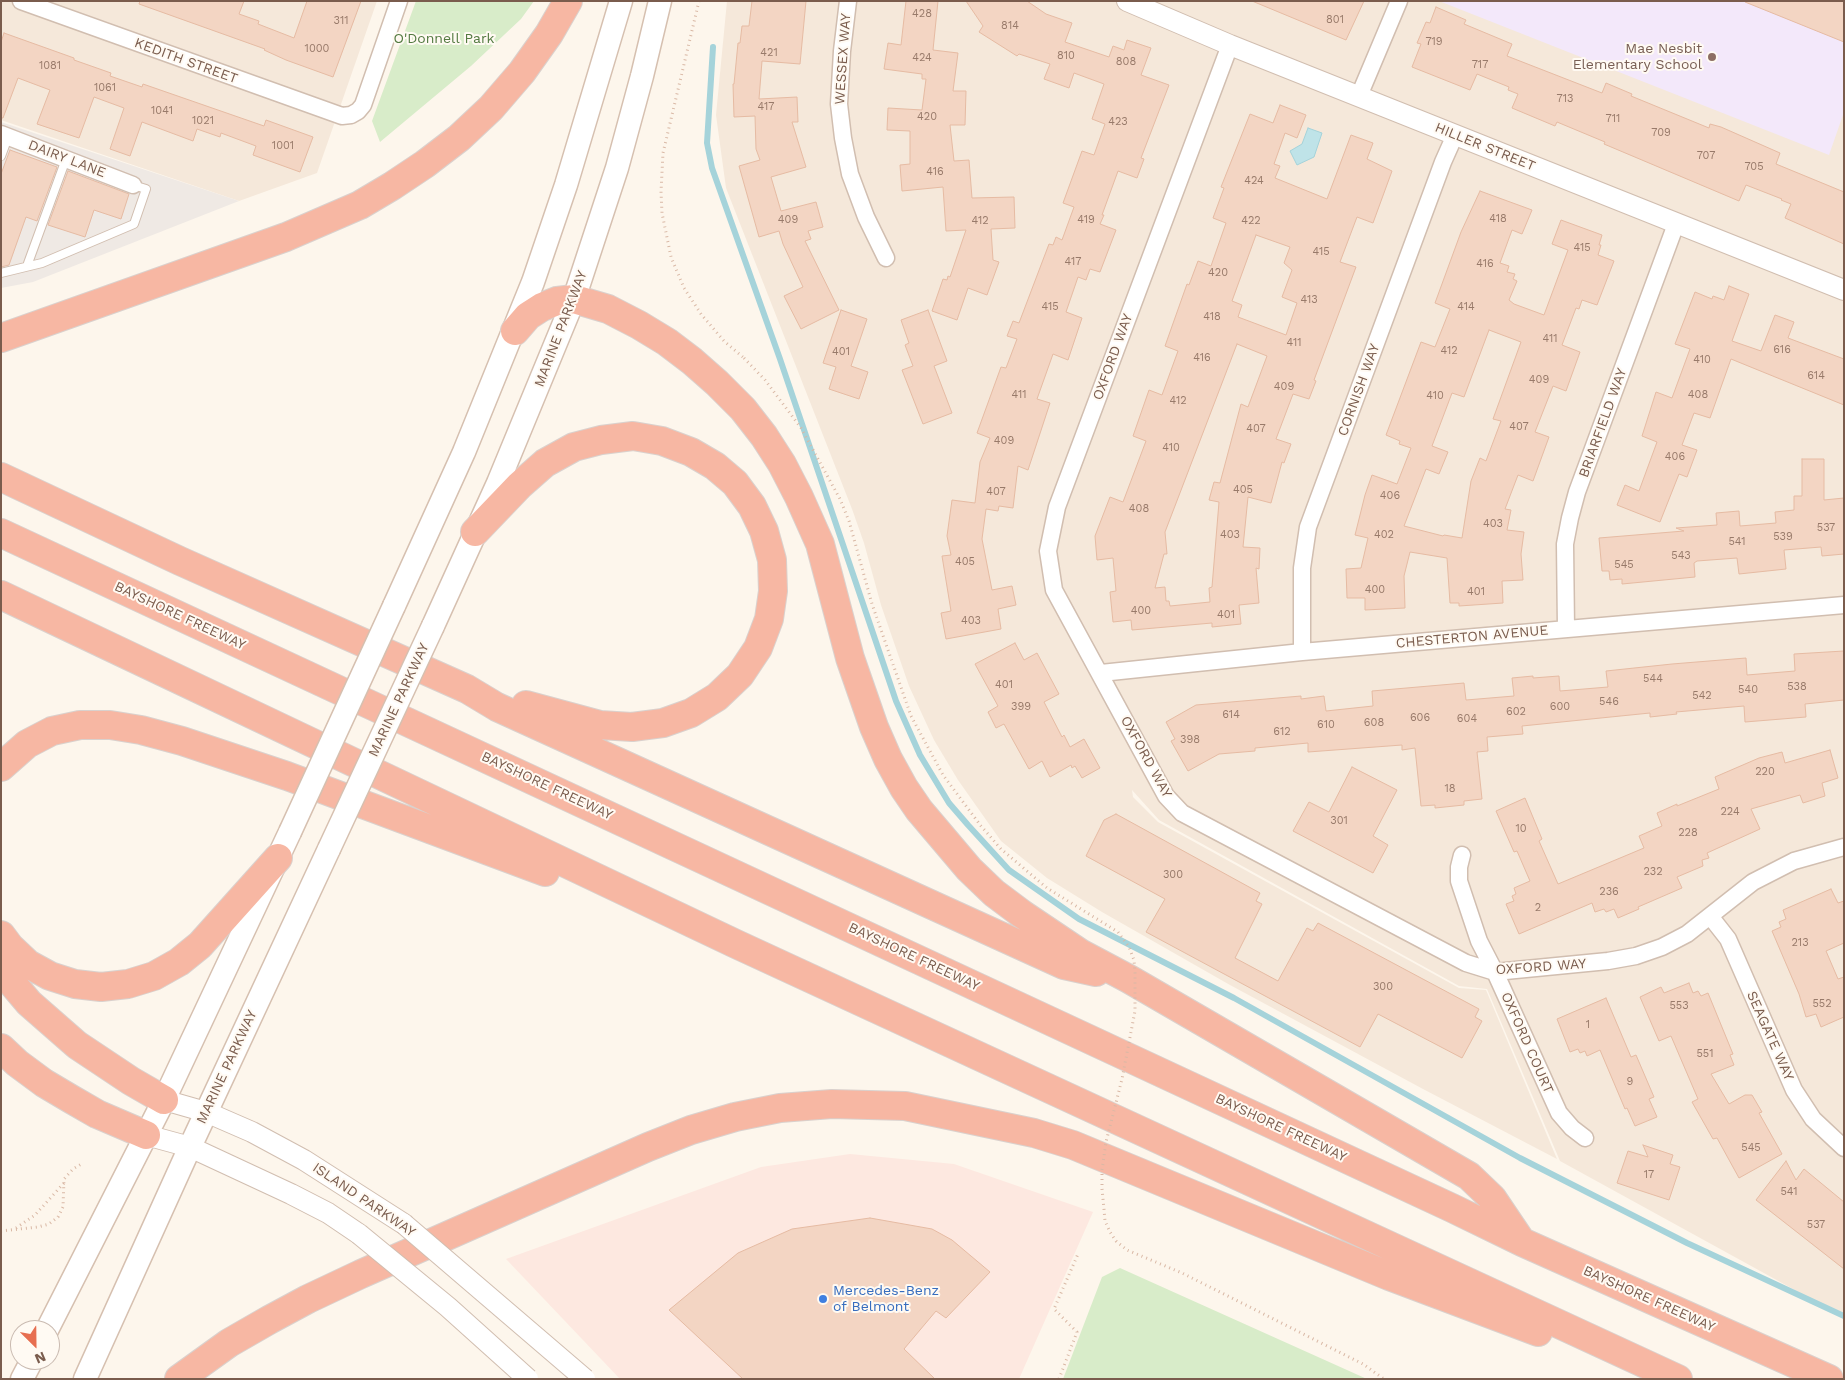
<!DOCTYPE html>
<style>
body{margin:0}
#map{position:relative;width:1845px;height:1380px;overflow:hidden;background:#fdf6ec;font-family:"Work Sans",sans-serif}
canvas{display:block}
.frame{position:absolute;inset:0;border:2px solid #7a5c4d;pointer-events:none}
.north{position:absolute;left:10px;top:1320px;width:50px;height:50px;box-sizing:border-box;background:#fffaf3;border:1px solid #cabbb1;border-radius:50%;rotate:157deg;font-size:14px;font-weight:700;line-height:20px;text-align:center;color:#7a5c4d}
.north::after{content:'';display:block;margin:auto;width:18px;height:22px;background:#e76f51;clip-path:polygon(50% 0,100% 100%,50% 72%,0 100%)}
</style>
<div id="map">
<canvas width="1845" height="1380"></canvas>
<div class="frame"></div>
<div class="north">N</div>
</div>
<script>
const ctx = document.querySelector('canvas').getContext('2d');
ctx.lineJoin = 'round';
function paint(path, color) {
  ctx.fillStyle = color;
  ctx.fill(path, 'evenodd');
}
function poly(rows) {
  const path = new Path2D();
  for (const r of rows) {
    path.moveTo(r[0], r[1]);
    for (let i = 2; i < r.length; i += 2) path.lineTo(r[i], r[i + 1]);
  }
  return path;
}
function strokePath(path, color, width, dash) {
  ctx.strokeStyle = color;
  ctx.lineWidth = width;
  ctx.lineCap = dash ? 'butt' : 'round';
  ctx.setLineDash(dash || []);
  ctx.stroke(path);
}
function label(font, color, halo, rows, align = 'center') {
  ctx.font = font + ' "Work Sans",sans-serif';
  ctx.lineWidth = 4;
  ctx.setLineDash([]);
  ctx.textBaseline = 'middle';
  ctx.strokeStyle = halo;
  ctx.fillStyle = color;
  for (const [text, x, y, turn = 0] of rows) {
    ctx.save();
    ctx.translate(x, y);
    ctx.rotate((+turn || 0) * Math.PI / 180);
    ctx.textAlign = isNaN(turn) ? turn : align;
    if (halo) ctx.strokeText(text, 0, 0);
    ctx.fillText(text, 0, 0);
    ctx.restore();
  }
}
const residential = poly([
 [1,1,377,1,317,173,239,201,1,120],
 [727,1,1844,1,1844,1317,1560,1161,1487,989,1459,986,1159,820,1132,790,1133,797,1158,822,1459,988,1486,990,1557,1159,1423,1089,1230,985,1102,912,1047,878,1001,841,958,780,934,740,909,686,881,605,864,543,852,509,726,188,716,115]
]);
const commercial = poly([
 [850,1154,954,1164,1093,1212,1019,1379,620,1379,506,1259,761,1167]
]);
const industrial = poly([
 [1,122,239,201,33,282,1,288]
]);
const education = poly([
 [1439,1,1844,1,1844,112,1829,155]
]);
const green = poly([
 [416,1,534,1,521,19,471,66,380,142,372,121],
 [1120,1268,1367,1379,1063,1379,1102,1277]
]);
const water = poly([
 [1308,128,1322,133,1314,157,1297,165,1290,151,1302,144,1308,128]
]);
const stream = poly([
 [713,47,707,143,712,168,780,359,896,701,920,755,949,803,968,825,1009,870,1079,919,1234,998,1520,1158,1687,1243,1844,1316]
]);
const building = poly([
 [140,1,244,1,239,14,259,21,258,24,294,38,307,1,361,1,333,77,286,60,264,50,265,49,139,4,140,1],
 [752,1,806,1,800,64,762,61,759,99,797,97,798,122,792,122,806,167,771,177,781,211,816,202,823,227,808,231,811,239,805,241,839,310,801,329,784,296,803,287,783,244,779,231,759,237,739,166,760,160,756,149,755,116,734,117,733,84,734,84,738,43,740,43,742,26,749,26,752,1],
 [906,1,938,1,933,50,958,53,953,91,966,91,965,125,950,125,954,161,969,160,972,198,1014,197,1015,228,991,229,993,260,999,262,987,295,968,288,957,320,932,311,943,279,947,280,948,276,950,277,966,230,946,231,943,187,902,191,900,165,910,164,910,131,887,130,888,108,922,110,926,79,922,79,922,74,884,69,888,43,901,45,906,1],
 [966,1,1027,1,1046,14,1072,23,1065,42,1109,57,1113,46,1124,50,1127,40,1151,48,1141,75,1169,85,1141,158,1144,159,1137,178,1118,171,1102,215,1104,215,1100,224,1116,230,1100,272,1090,269,1086,280,1078,277,1066,312,1082,318,1068,360,1053,354,1037,399,1050,403,1028,470,1018,466,1013,508,999,506,998,511,986,509,982,539,992,590,1012,586,1016,605,998,609,1001,629,946,639,941,613,951,611,942,556,951,555,947,536,952,500,975,503,980,462,990,438,977,433,1001,367,1006,368,1017,339,1007,336,1013,321,1019,323,1049,244,1053,245,1056,237,1062,240,1074,207,1063,203,1082,151,1094,155,1105,124,1092,119,1104,84,1074,73,1069,88,1044,79,1050,64,1019,54,1017,56,979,32,983,26,966,1],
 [1252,1,1364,1,1346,40,1252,1],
 [1844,1,1844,42,1745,2,1745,1,1844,1],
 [1436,7,1466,20,1464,24,1512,44,1507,56,1602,93,1606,83,1632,94,1631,96,1709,128,1710,124,1721,127,1780,153,1776,164,1844,192,1844,244,1785,218,1791,204,1781,200,1782,199,1746,185,1739,201,1604,144,1605,142,1557,122,1555,126,1512,108,1518,94,1508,90,1509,87,1477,74,1470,90,1412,67,1421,44,1417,43,1426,22,1430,23,1436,7],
 [4,33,74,58,74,60,111,73,110,76,142,87,143,84,264,126,266,120,313,137,300,172,253,155,256,146,221,133,220,137,197,129,193,141,142,122,130,156,110,149,124,108,94,97,79,138,37,124,50,90,18,78,3,118,1,118,1,42,4,33],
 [1280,105,1306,115,1297,138,1285,133,1274,164,1280,166,1275,178,1327,199,1351,135,1373,143,1367,159,1392,171,1373,223,1357,217,1340,262,1356,267,1314,380,1316,381,1309,399,1293,394,1276,439,1291,444,1284,463,1282,462,1271,503,1248,497,1243,547,1260,548,1259,569,1256,568,1259,603,1239,605,1241,624,1212,627,1212,623,1132,630,1131,620,1113,622,1110,592,1116,591,1113,558,1097,560,1095,536,1110,497,1123,502,1146,441,1133,436,1149,390,1162,395,1178,351,1165,346,1187,284,1189,285,1198,261,1211,266,1226,223,1213,218,1224,188,1221,187,1250,114,1273,123,1280,105],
 [1256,235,1290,247,1284,263,1292,270,1282,297,1297,303,1286,335,1238,317,1242,305,1232,301,1256,235],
 [1237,344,1267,356,1248,407,1241,404,1220,483,1214,482,1209,500,1219,502,1212,587,1209,588,1210,602,1170,606,1169,601,1166,601,1165,587,1155,588,1164,554,1167,554,1165,532,1237,344],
 [10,150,57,167,37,221,26,217,9,265,1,267,1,174,10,150],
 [68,171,129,194,121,219,94,210,85,237,48,225,68,171],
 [1480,191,1532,210,1522,234,1512,230,1500,263,1509,266,1507,272,1515,274,1513,279,1517,281,1509,300,1514,304,1544,315,1568,250,1552,244,1561,220,1602,235,1599,245,1601,245,1598,255,1614,261,1597,305,1582,300,1579,309,1576,308,1562,345,1580,352,1566,391,1553,386,1535,432,1549,437,1533,481,1518,475,1505,509,1511,510,1507,530,1524,532,1521,554,1523,580,1502,581,1503,603,1459,606,1459,603,1450,603,1447,558,1410,552,1404,576,1405,608,1365,610,1365,598,1347,598,1346,569,1361,568,1368,538,1355,535,1365,495,1372,475,1397,484,1411,448,1399,444,1400,441,1386,435,1421,342,1435,347,1450,309,1435,303,1461,232,1480,191],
 [1489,330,1521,342,1493,419,1501,421,1486,461,1480,458,1471,481,1462,538,1444,535,1443,536,1404,526,1426,469,1439,474,1448,452,1432,446,1452,393,1464,397,1489,330],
 [1729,286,1749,294,1732,341,1761,351,1775,315,1794,322,1788,338,1844,359,1844,405,1731,359,1710,418,1694,413,1682,445,1697,450,1687,477,1679,474,1660,522,1617,505,1625,485,1639,491,1657,442,1642,436,1656,392,1672,398,1690,349,1675,344,1695,292,1712,299,1713,296,1724,300,1729,286],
 [841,310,867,319,851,366,868,372,859,399,829,389,836,367,823,363,841,310],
 [928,310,947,361,934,366,952,413,923,424,902,370,913,366,905,345,909,343,901,320,928,310],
 [1802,459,1824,459,1824,500,1844,498,1844,554,1822,556,1821,547,1784,550,1786,569,1739,574,1737,558,1697,561,1694,563,1695,577,1622,584,1622,579,1610,580,1609,571,1602,571,1599,538,1684,531,1676,528,1717,525,1716,513,1739,511,1740,526,1776,523,1775,512,1794,510,1794,496,1802,496,1802,459],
 [1015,643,1024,660,1037,653,1059,694,1044,702,1062,737,1064,735,1070,747,1084,739,1100,768,1082,778,1075,766,1072,768,1071,765,1050,777,1042,761,1029,769,1004,724,996,728,988,712,998,706,975,664,1015,643],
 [1844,651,1844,700,1805,704,1806,717,1745,722,1744,706,1676,712,1677,714,1650,717,1650,713,1522,726,1523,734,1487,737,1488,751,1477,752,1482,799,1464,801,1464,805,1435,808,1435,805,1421,806,1415,748,1402,750,1402,745,1308,752,1308,743,1255,748,1255,751,1219,754,1188,771,1171,741,1175,739,1166,722,1196,705,1301,696,1301,699,1324,696,1326,711,1373,706,1372,691,1464,683,1466,700,1514,696,1512,678,1533,676,1533,678,1559,676,1560,691,1608,687,1606,671,1672,664,1746,658,1747,675,1795,671,1794,654,1844,651],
 [1830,750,1838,778,1822,783,1825,796,1803,803,1800,795,1751,809,1760,829,1707,853,1709,858,1702,860,1703,866,1677,877,1682,888,1638,907,1639,909,1618,918,1614,909,1606,912,1604,909,1595,912,1592,903,1519,934,1506,904,1514,901,1512,896,1516,894,1514,888,1530,881,1517,851,1514,852,1496,811,1525,798,1542,839,1539,841,1558,884,1644,848,1639,836,1662,826,1657,813,1677,804,1677,806,1719,789,1715,777,1759,758,1782,752,1785,763,1830,750],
 [1352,767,1397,790,1373,836,1388,845,1373,873,1293,831,1309,802,1329,812,1352,767],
 [1116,814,1260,893,1256,901,1262,904,1235,958,1278,981,1307,928,1313,931,1318,923,1479,1009,1475,1017,1482,1021,1462,1058,1378,1014,1360,1047,1146,932,1165,899,1086,856,1104,820,1116,814],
 [1831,889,1838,903,1844,901,1844,943,1826,951,1838,979,1844,977,1844,1017,1821,1027,1816,1014,1806,1017,1799,994,1772,931,1781,927,1779,922,1786,919,1783,910,1831,889],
 [1689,983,1693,993,1698,991,1701,996,1708,993,1733,1054,1730,1055,1734,1065,1711,1074,1729,1104,1745,1095,1752,1095,1762,1112,1759,1113,1782,1154,1739,1178,1717,1138,1713,1139,1692,1102,1698,1099,1671,1036,1659,1041,1640,997,1661,987,1664,993,1689,983],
 [1606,998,1631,1057,1636,1055,1654,1097,1649,1099,1657,1117,1635,1126,1627,1108,1625,1109,1600,1050,1587,1056,1585,1051,1580,1053,1578,1049,1570,1052,1557,1019,1606,998],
 [1643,1145,1673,1155,1670,1164,1680,1167,1669,1200,1617,1183,1628,1151,1648,1157,1643,1145],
 [1786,1161,1796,1180,1804,1169,1844,1202,1844,1269,1756,1200,1786,1161],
 [870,1218,932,1229,952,1240,990,1272,946,1318,936,1311,904,1349,935,1379,743,1379,669,1310,738,1253,792,1229,870,1218]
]);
const path = poly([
 [699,1,663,153,661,192,662,213,671,257,684,288,701,314,724,341,744,358],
 [16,1228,35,1215,64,1183],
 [1,1231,38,1227,49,1224,58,1217,63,1207,64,1179,73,1169,83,1163],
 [1059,1379,1077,1332,1054,1309,1078,1254]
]);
const service = poly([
 [1,156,8,137],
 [27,266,66,159],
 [1,273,42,263,134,224,146,189,133,185]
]);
const minor = poly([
 [21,1,342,116,351,115,358,111,363,105,399,1],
 [848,1,842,51,839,104,843,138,850,174,866,217,886,258],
 [1230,45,1057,507,1048,551,1054,590,1166,796,1182,813,1466,963,1495,972,1608,961,1636,956,1662,947,1687,934,1753,882,1794,861,1844,847],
 [1359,96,1399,1],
 [1,134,133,185],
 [1566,629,1565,544,1570,518,1577,492,1676,224],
 [1302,652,1302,568,1308,527,1443,162,1455,135],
 [1101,673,1302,652,1844,605],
 [1462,855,1459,867,1459,881,1479,941,1495,972,1559,1113,1572,1128,1585,1138],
 [1710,916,1728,939,1794,1090,1813,1119,1844,1148]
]);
const tertiary = poly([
 [1127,1,1230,45,1844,290],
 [164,1100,206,1112,252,1132,304,1160,404,1224],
 [146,1135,190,1147,291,1194,328,1213,359,1234]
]);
const secondary = poly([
 [394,606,464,452,533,282,566,185,621,1],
 [433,626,498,483,574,299,617,168,642,76,660,1],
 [47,1330,164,1100,290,832],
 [22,1379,32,1360],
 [85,1379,190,1147,329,849]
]);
const motorway = poly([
 [515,331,528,316,542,307,557,301,574,299,608,309,639,325,667,342,692,361,717,383,743,409,764,436,782,464,799,497,820,544,850,658,874,727,888,759,904,788,919,810,969,869,994,893,1022,914,1080,953,1129,979,1469,1176,1492,1198,1521,1241],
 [1,338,286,237,360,205,392,186,425,164,459,138,491,108,522,72,549,34,568,1],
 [1,477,180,561,467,689,497,707,1064,965,1096,972],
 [475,532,520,485,545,463,574,447,601,440,633,436,662,441,691,452,715,466,735,483,752,506,764,531,772,560,773,591,769,619,758,648,740,675,717,697,691,713,663,723,632,727,600,725,526,705],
 [1,533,1452,1208,1522,1242,1829,1379],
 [1,595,736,944,1678,1379],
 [1,767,27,744,52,731,80,725,110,725,141,730,182,741,287,776,545,872],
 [1,935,10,947,28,964,50,976,75,984,101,987,128,984,154,976,179,962,200,945,278,858],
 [1,970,29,1003,77,1045,131,1081,164,1100],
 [1,1048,17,1063,44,1083,71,1099,97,1114,146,1135],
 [179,1379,229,1343,269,1320,308,1299,361,1274,648,1147,691,1130,735,1117,780,1108,832,1104,905,1106,1034,1133,1073,1145,1389,1276,1538,1332]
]);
const pathBridge = poly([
 [744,358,765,380,801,428,840,499,849,521,872,604,911,716,943,775,981,826,1001,849,1047,888,1118,932,1129,947,1134,960,1135,973,1135,1011,1122,1079,1106,1142,1102,1170,1102,1189,1104,1209,1105,1221,1110,1232,1116,1241,1127,1250,1182,1273,1363,1364,1384,1379]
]);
const tertiaryBridge = poly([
 [404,1224,585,1379],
 [359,1234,448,1307,528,1379]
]);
const secondaryBridge = poly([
 [290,832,394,606],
 [329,849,433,626]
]);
const markers = [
 [1712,57,5,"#8d6e63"],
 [823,1299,5,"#3f7fe0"]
];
const numberNames = [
 ["428",922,14],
 ["801",1335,20],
 ["311",341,21],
 ["814",1010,26],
 ["719",1434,42],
 ["1000",317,49],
 ["421",769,53],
 ["810",1066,56],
 ["424",922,58],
 ["808",1126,62],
 ["717",1480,65],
 ["1081",50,66],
 ["1061",105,88],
 ["713",1565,99],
 ["417",766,107],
 ["1041",162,111],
 ["420",927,117],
 ["711",1613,119],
 ["1021",203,121],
 ["423",1118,122],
 ["709",1661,133],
 ["1001",283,146],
 ["707",1706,156],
 ["705",1754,167],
 ["416",935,172],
 ["424",1254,181],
 ["418",1498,219],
 ["409",788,220],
 ["419",1086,220],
 ["412",980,221],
 ["422",1251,221],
 ["415",1582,248],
 ["415",1321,252],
 ["417",1073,262],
 ["416",1485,264],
 ["420",1218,273],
 ["413",1309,300],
 ["415",1050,307],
 ["414",1466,307],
 ["418",1212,317],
 ["411",1550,339],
 ["411",1294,343],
 ["616",1782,350],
 ["412",1449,351],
 ["401",841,352],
 ["416",1202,358],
 ["410",1702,360],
 ["614",1816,376],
 ["409",1539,380],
 ["409",1284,387],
 ["411",1019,395],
 ["408",1698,395],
 ["410",1435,396],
 ["412",1178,401],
 ["407",1519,427],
 ["407",1256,429],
 ["409",1004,441],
 ["410",1171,448],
 ["406",1675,457],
 ["405",1243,490],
 ["407",996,492],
 ["406",1390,496],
 ["408",1139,509],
 ["403",1493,524],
 ["537",1826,528],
 ["403",1230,535],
 ["402",1384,535],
 ["539",1783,537],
 ["541",1737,542],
 ["543",1681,556],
 ["405",965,562],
 ["545",1624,565],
 ["400",1375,590],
 ["401",1476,592],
 ["400",1141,611],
 ["401",1226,615],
 ["403",971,621],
 ["544",1653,679],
 ["401",1004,685],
 ["538",1797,687],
 ["540",1748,690],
 ["542",1702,696],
 ["546",1609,702],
 ["399",1021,707],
 ["600",1560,707],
 ["602",1516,712],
 ["614",1231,715],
 ["606",1420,718],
 ["604",1467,719],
 ["608",1374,723],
 ["610",1326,725],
 ["612",1282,732],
 ["398",1190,740],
 ["220",1765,772],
 ["18",1450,789],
 ["224",1730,812],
 ["301",1339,821],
 ["10",1521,829],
 ["228",1688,833],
 ["232",1653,872],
 ["300",1173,875],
 ["236",1609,892],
 ["2",1538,908],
 ["213",1800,943],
 ["300",1383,987],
 ["552",1822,1004],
 ["553",1679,1006],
 ["1",1588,1025],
 ["551",1705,1054],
 ["9",1630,1082],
 ["545",1751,1148],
 ["17",1649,1175],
 ["541",1789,1192],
 ["537",1816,1225]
];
const parkNames = [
 ["O'Donnell Park",444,39]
];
const educationNames = [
 ["Mae Nesbit",1702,49],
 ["Elementary School",1702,65]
];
const streetNames = [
 ["WESSEX WAY",843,59,-86],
 ["KEDITH STREET",186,61,20],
 ["HILLER STREET",1485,147,22],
 ["DAIRY LANE",67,159,21],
 ["MARINE PARKWAY",561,329,-69],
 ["OXFORD WAY",1113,357,-70],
 ["CORNISH WAY",1359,390,-70],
 ["BRIARFIELD WAY",1603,423,-70],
 ["BAYSHORE FREEWAY",180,616,25],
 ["CHESTERTON AVENUE",1472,637,-5],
 ["MARINE PARKWAY",399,700,-65],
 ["OXFORD WAY",1146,757,61],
 ["BAYSHORE FREEWAY",547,786,25],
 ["BAYSHORE FREEWAY",914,957,25],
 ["OXFORD WAY",1541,967,-4],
 ["SEAGATE WAY",1770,1036,66],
 ["OXFORD COURT",1527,1043,66],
 ["MARINE PARKWAY",227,1067,-65],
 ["BAYSHORE FREEWAY",1281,1128,25],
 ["ISLAND PARKWAY",364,1200,34],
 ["BAYSHORE FREEWAY",1649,1299,24]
];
const shopNames = [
 ["Mercedes-Benz",833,1291],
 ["of Belmont",833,1307]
];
paint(residential, '#f5e8da');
paint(commercial, '#fde8e0');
paint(industrial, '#efe9e4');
paint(education, '#f3e8fa');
paint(green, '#d8ecc9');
paint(water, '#bfe3e8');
strokePath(water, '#a5d3da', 1);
strokePath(stream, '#a5d3da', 6);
paint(building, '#f3d5c3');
strokePath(building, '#e6bba3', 1);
strokePath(service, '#d1beb0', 10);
strokePath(minor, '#d1beb0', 19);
strokePath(tertiary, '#d1beb0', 22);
strokePath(secondary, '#d6c0b0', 25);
strokePath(motorway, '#dad1cd', 30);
strokePath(path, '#d9b8a5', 3, [1, 4]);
strokePath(service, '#fff', 8);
strokePath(minor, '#fff', 16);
strokePath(tertiary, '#fff', 20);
strokePath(secondary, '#fff', 22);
strokePath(motorway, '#f7b7a3', 28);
strokePath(tertiaryBridge, '#d1beb0', 22, []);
strokePath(secondaryBridge, '#d6c0b0', 25, []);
strokePath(pathBridge, '#d9b8a5', 3, [1, 4]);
strokePath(tertiaryBridge, '#fff', 20);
strokePath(secondaryBridge, '#fff', 22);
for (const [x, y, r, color] of markers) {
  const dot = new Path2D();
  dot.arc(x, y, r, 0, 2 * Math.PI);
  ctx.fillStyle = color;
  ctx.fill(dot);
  strokePath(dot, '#fffaf3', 2);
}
label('11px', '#987a6a', null, numberNames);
label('14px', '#537a41', '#fffaf3', parkNames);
label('14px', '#785e54', '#fffaf3', educationNames, 'right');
label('14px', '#7a5c4d', '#fffaf3', streetNames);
label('14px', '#366cbe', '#fffaf3', shopNames, 'left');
</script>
